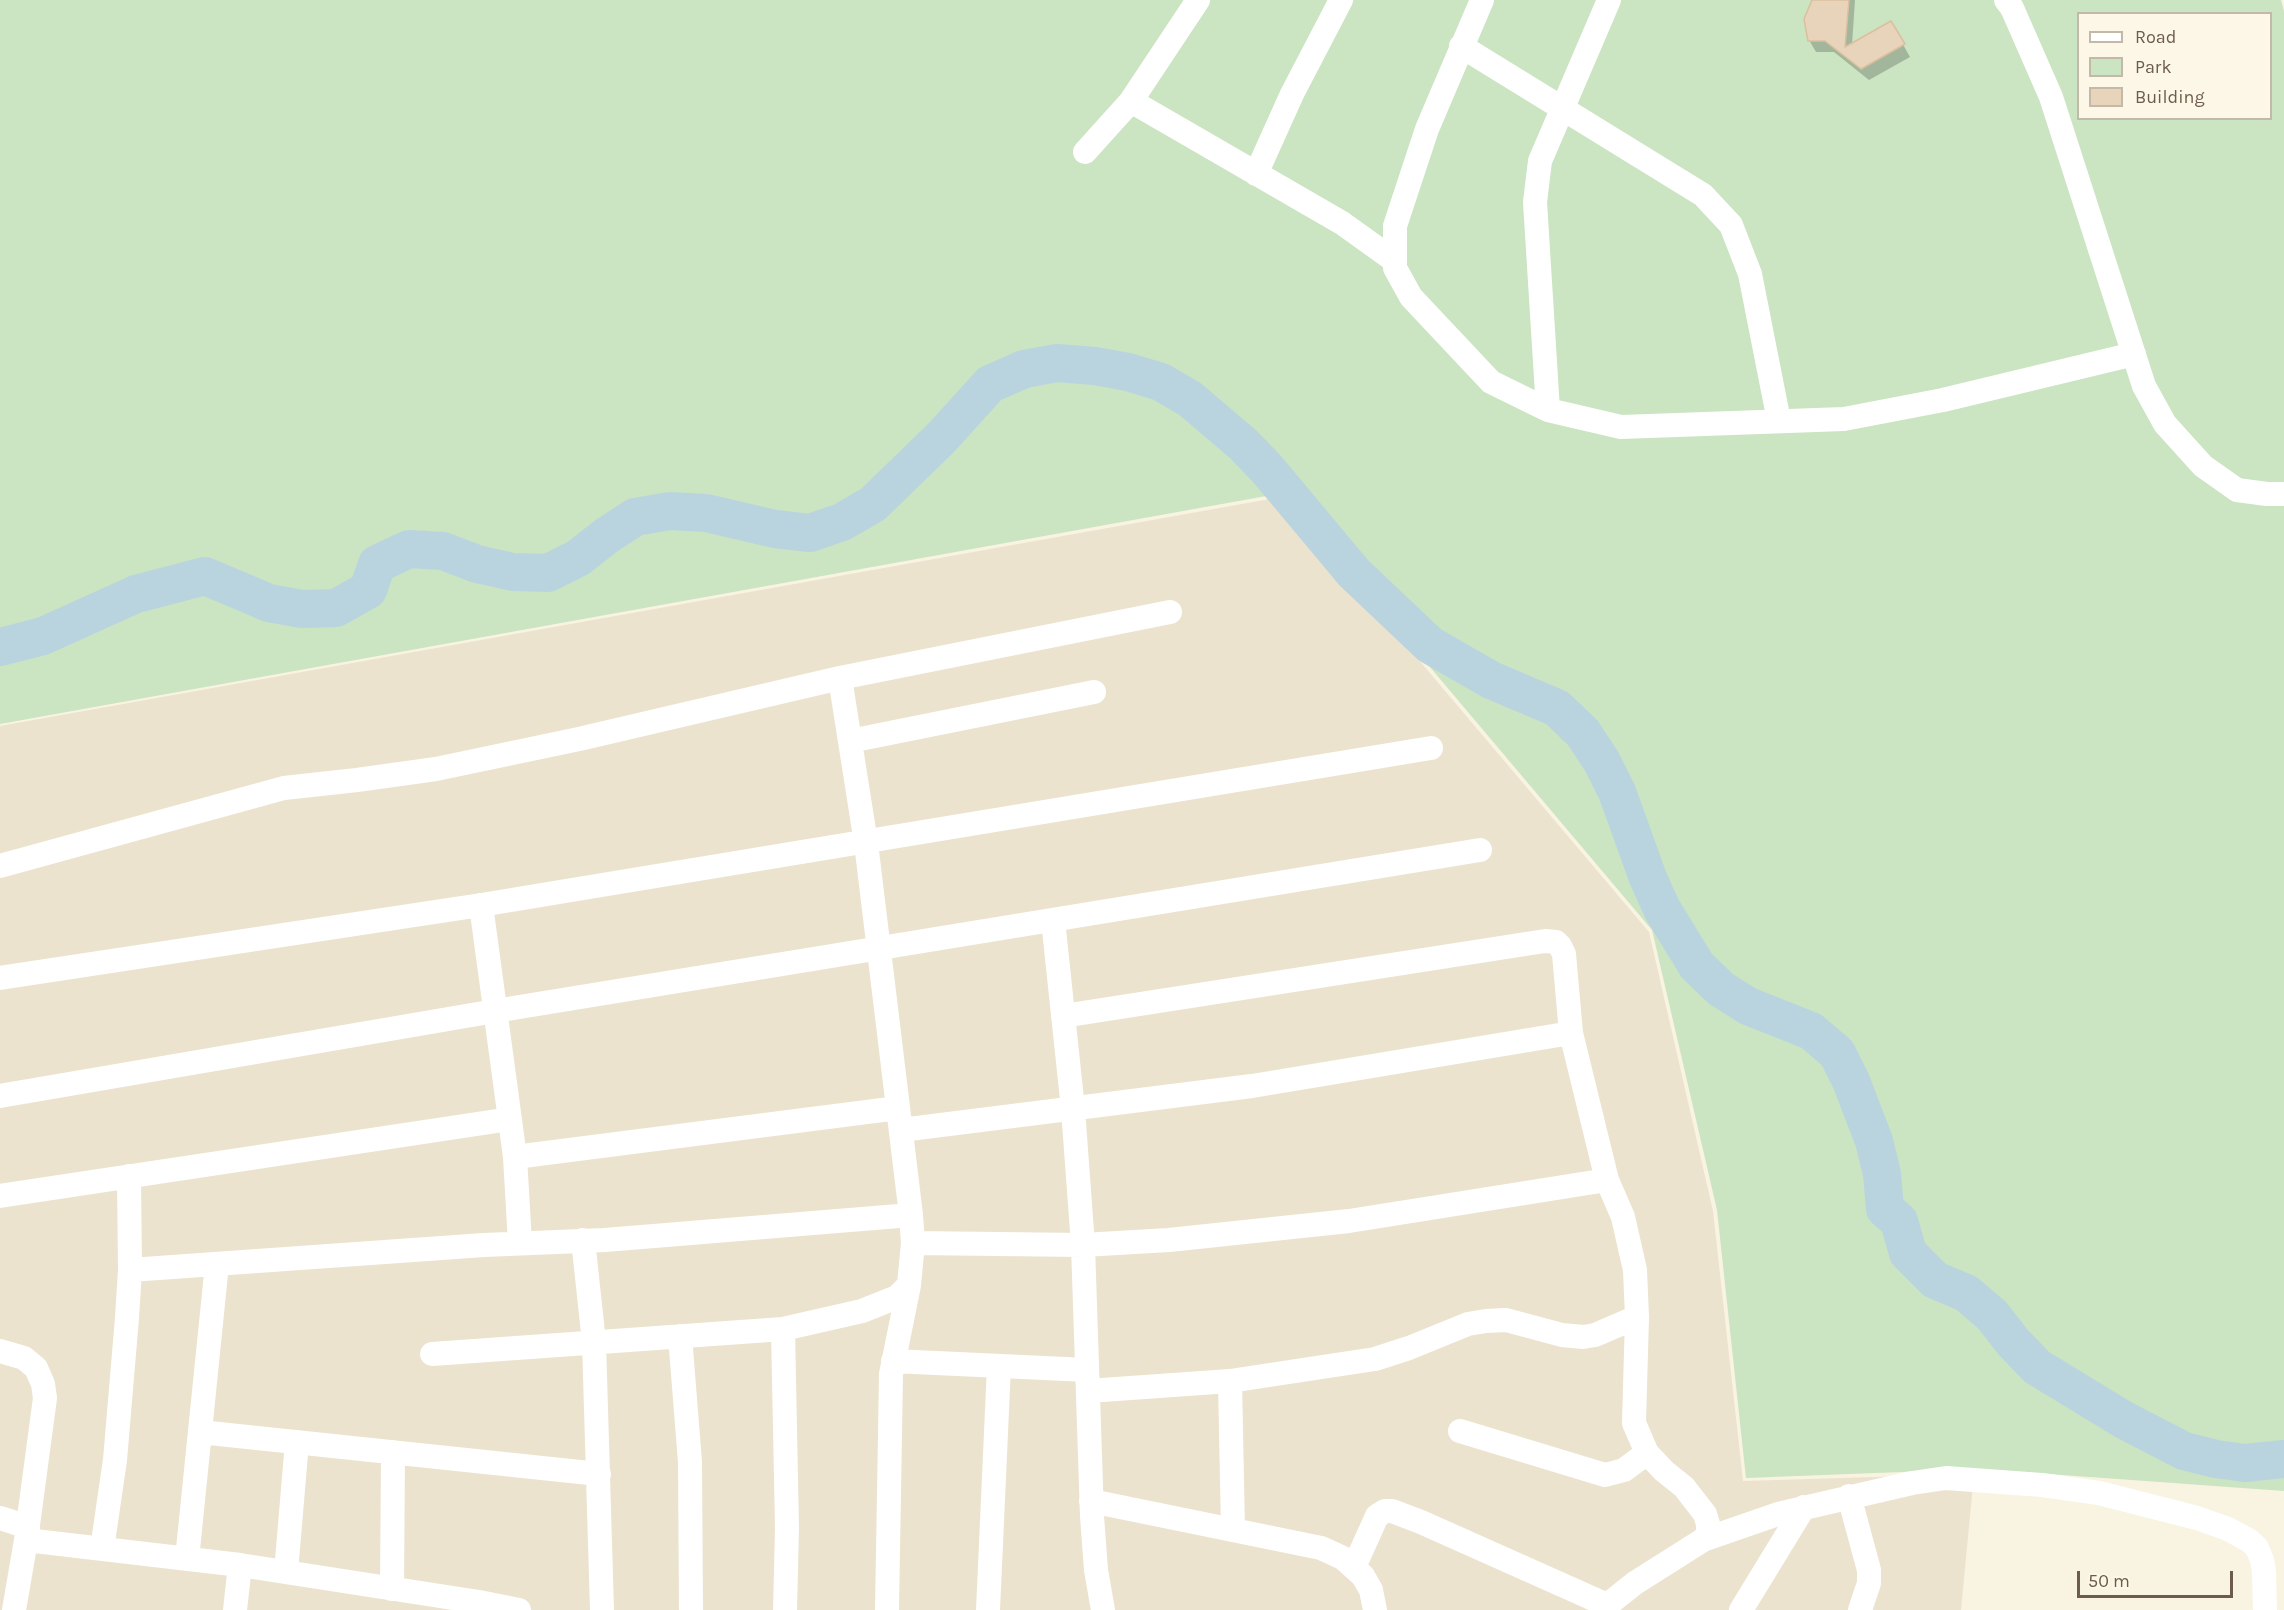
<!DOCTYPE html>
<style>
body{margin:0}
#map{position:relative;width:2284px;height:1610px;overflow:hidden;background:#f9f3e1;font-family:Karla,sans-serif}
canvas{display:block}
.legend{position:absolute;left:2077px;top:12px;width:195px;height:108px;box-sizing:border-box;background:#fcf7e7;border:2px solid #c3b9a9;margin:0;padding:8px 10px;list-style:none;font-size:18px;color:#6d5c4b}
.legend li{display:flex;align-items:center;gap:12px;height:30px}
.legend b{width:30px;border:2px solid #c3b9a9}
.scale{position:absolute;left:2077px;top:1571px;width:156px;height:27px;box-sizing:border-box;border:3px solid #6d5c4b;border-top:0;padding-left:8px;font-size:18px;line-height:21px;white-space:nowrap;color:#6d5c4b;-webkit-text-stroke:4px #fcf7e7;paint-order:stroke}
</style>
<div id="map">
<canvas width="2284" height="1610"></canvas>
<ul class="legend">
<li><b style="height:8px;background:#fff"></b>Road</li>
<li><b style="height:16px;background:#cbe4c2"></b>Park</li>
<li><b style="height:16px;background:#e8d4ba"></b>Building</li>
</ul>
<div class="scale">50 m</div>
</div>
<script>
const ctx = document.querySelector('canvas').getContext('2d');
ctx.lineJoin = 'round';
function paint(path, color) {
  ctx.fillStyle = color;
  ctx.fill(path, 'evenodd');
}
function poly(rows) {
  const path = new Path2D();
  for (const r of rows) {
    path.moveTo(r[0], r[1]);
    for (let i = 2; i < r.length; i += 2) path.lineTo(r[i], r[i + 1]);
  }
  return path;
}
function strokePath(path, color, width, dash) {
  ctx.strokeStyle = color;
  ctx.lineWidth = width;
  ctx.lineCap = dash ? 'butt' : 'round';
  ctx.setLineDash(dash || []);
  ctx.stroke(path);
}
const residential = poly([
 [1281,497,1649,932,1713,1211,1743,1481,1974,1474,1961,1610,0,1610,0,726]
]);
const green = poly([
 [0,0,2281,0,2284,11,2284,1491,1979,1469,1746,1478,1717,1210,1652,930,1283,493,0,724],
 [2078,14,2270,14,2270,118,2078,118]
]);
const shadow = poly([
 [1814,0,1855,0,1852,45,1891,23,1910,57,1869,80,1834,52,1816,52,1809,40]
]);
const river = poly([
 [0,647,43,636,136,594,205,576,269,603,302,609,336,608,368,590,377,564,409,549,443,551,477,564,513,572,548,573,578,558,606,536,635,517,670,511,706,513,775,529,810,533,842,522,873,504,941,438,990,384,1024,369,1057,363,1095,366,1128,372,1161,382,1190,399,1244,445,1267,469,1354,573,1430,645,1491,680,1557,708,1583,733,1602,762,1617,792,1648,878,1662,909,1697,966,1721,989,1748,1006,1811,1031,1837,1053,1851,1081,1874,1141,1882,1174,1885,1209,1899,1221,1908,1253,1935,1280,1966,1293,1992,1315,2013,1342,2037,1367,2124,1420,2184,1451,2216,1459,2245,1463,2284,1459]
]);
const building = poly([
 [1812,0,1849,0,1845,47,1891,21,1905,44,1861,69,1825,41,1808,41,1804,19,1812,0]
]);
const street = poly([
 [1482,0,1427,129,1395,226,1395,268,1411,297,1491,382,1548,410,1621,427,1844,419,1943,400,2134,354],
 [2006,0,2012,8,2051,97,2144,386,2165,424,2203,466,2237,490,2267,494,2284,494],
 [1461,46,1703,195,1731,225,1750,274,1779,421],
 [1131,101,1342,223,1395,261],
 [1085,152,1131,101,1198,0],
 [1256,174,1292,94,1341,0],
 [1548,410,1535,202,1540,161,1609,0],
 [850,741,1094,692],
 [0,866,284,788,357,780,436,769,579,739,840,678,1170,612],
 [481,905,515,1157,520,1243],
 [1053,920,1073,1109,1083,1245,1092,1516,1096,1570,1103,1610],
 [0,978,481,905,1431,748],
 [1063,1016,1545,941,1556,942,1560,946,1564,954,1571,1033,1607,1180,1623,1217,1635,1270,1637,1317,1634,1423,1647,1453,1664,1471,1684,1487,1705,1514,1708,1524,1708,1534,1703,1540,1635,1583,1601,1610],
 [0,1096,495,1011,1480,850],
 [901,1130,1252,1086,1571,1033],
 [515,1157,898,1108],
 [0,1196,510,1119],
 [583,1240,594,1342,602,1610],
 [913,1243,1083,1245,1169,1240,1349,1221,1607,1180],
 [130,1270,484,1245,605,1240,911,1215],
 [783,1329,787,1528,785,1610],
 [680,1336,690,1462,691,1610],
 [0,1351,24,1358,36,1368,43,1384,45,1398,26,1540,14,1610],
 [432,1354,783,1329,862,1311,897,1297,909,1285,913,1243,911,1215,866,843,840,678],
 [893,1361,1087,1370],
 [1230,1381,1233,1530],
 [1088,1391,1230,1381,1375,1359,1409,1348,1468,1324,1486,1321,1506,1320,1562,1335,1583,1337,1595,1335,1637,1317],
 [1460,1431,1605,1475,1624,1470,1647,1453],
 [200,1432,599,1474],
 [1849,1496,1869,1570,1869,1583,1860,1610],
 [1091,1501,1321,1548,1343,1558,1363,1576,1371,1590,1375,1610],
 [0,1518,28,1527],
 [26,1540,240,1565,479,1602,519,1610],
 [1703,1540,1778,1514,1912,1483,1946,1478,2042,1485,2099,1493,2197,1518,2228,1529,2250,1541,2257,1548,2262,1560,2264,1572,2265,1610],
 [102,1549,115,1460,127,1318,130,1270,129,1176],
 [187,1559,217,1264],
 [1354,1567,1377,1516,1385,1511,1392,1511,1421,1522,1607,1605],
 [286,1572,297,1442],
 [392,1589,393,1452],
 [235,1610,240,1565],
 [887,1610,891,1374,909,1285],
 [988,1610,999,1366],
 [1741,1610,1804,1507]
]);
paint(residential, '#ece3cf');
paint(green, '#cbe4c2');
paint(shadow, '#0003');
strokePath(river, '#b9d4df', 38);
paint(building, '#e8d4ba');
strokePath(building, '#dbbf9f', 1.5);
strokePath(street, '#fff', 24);
</script>
